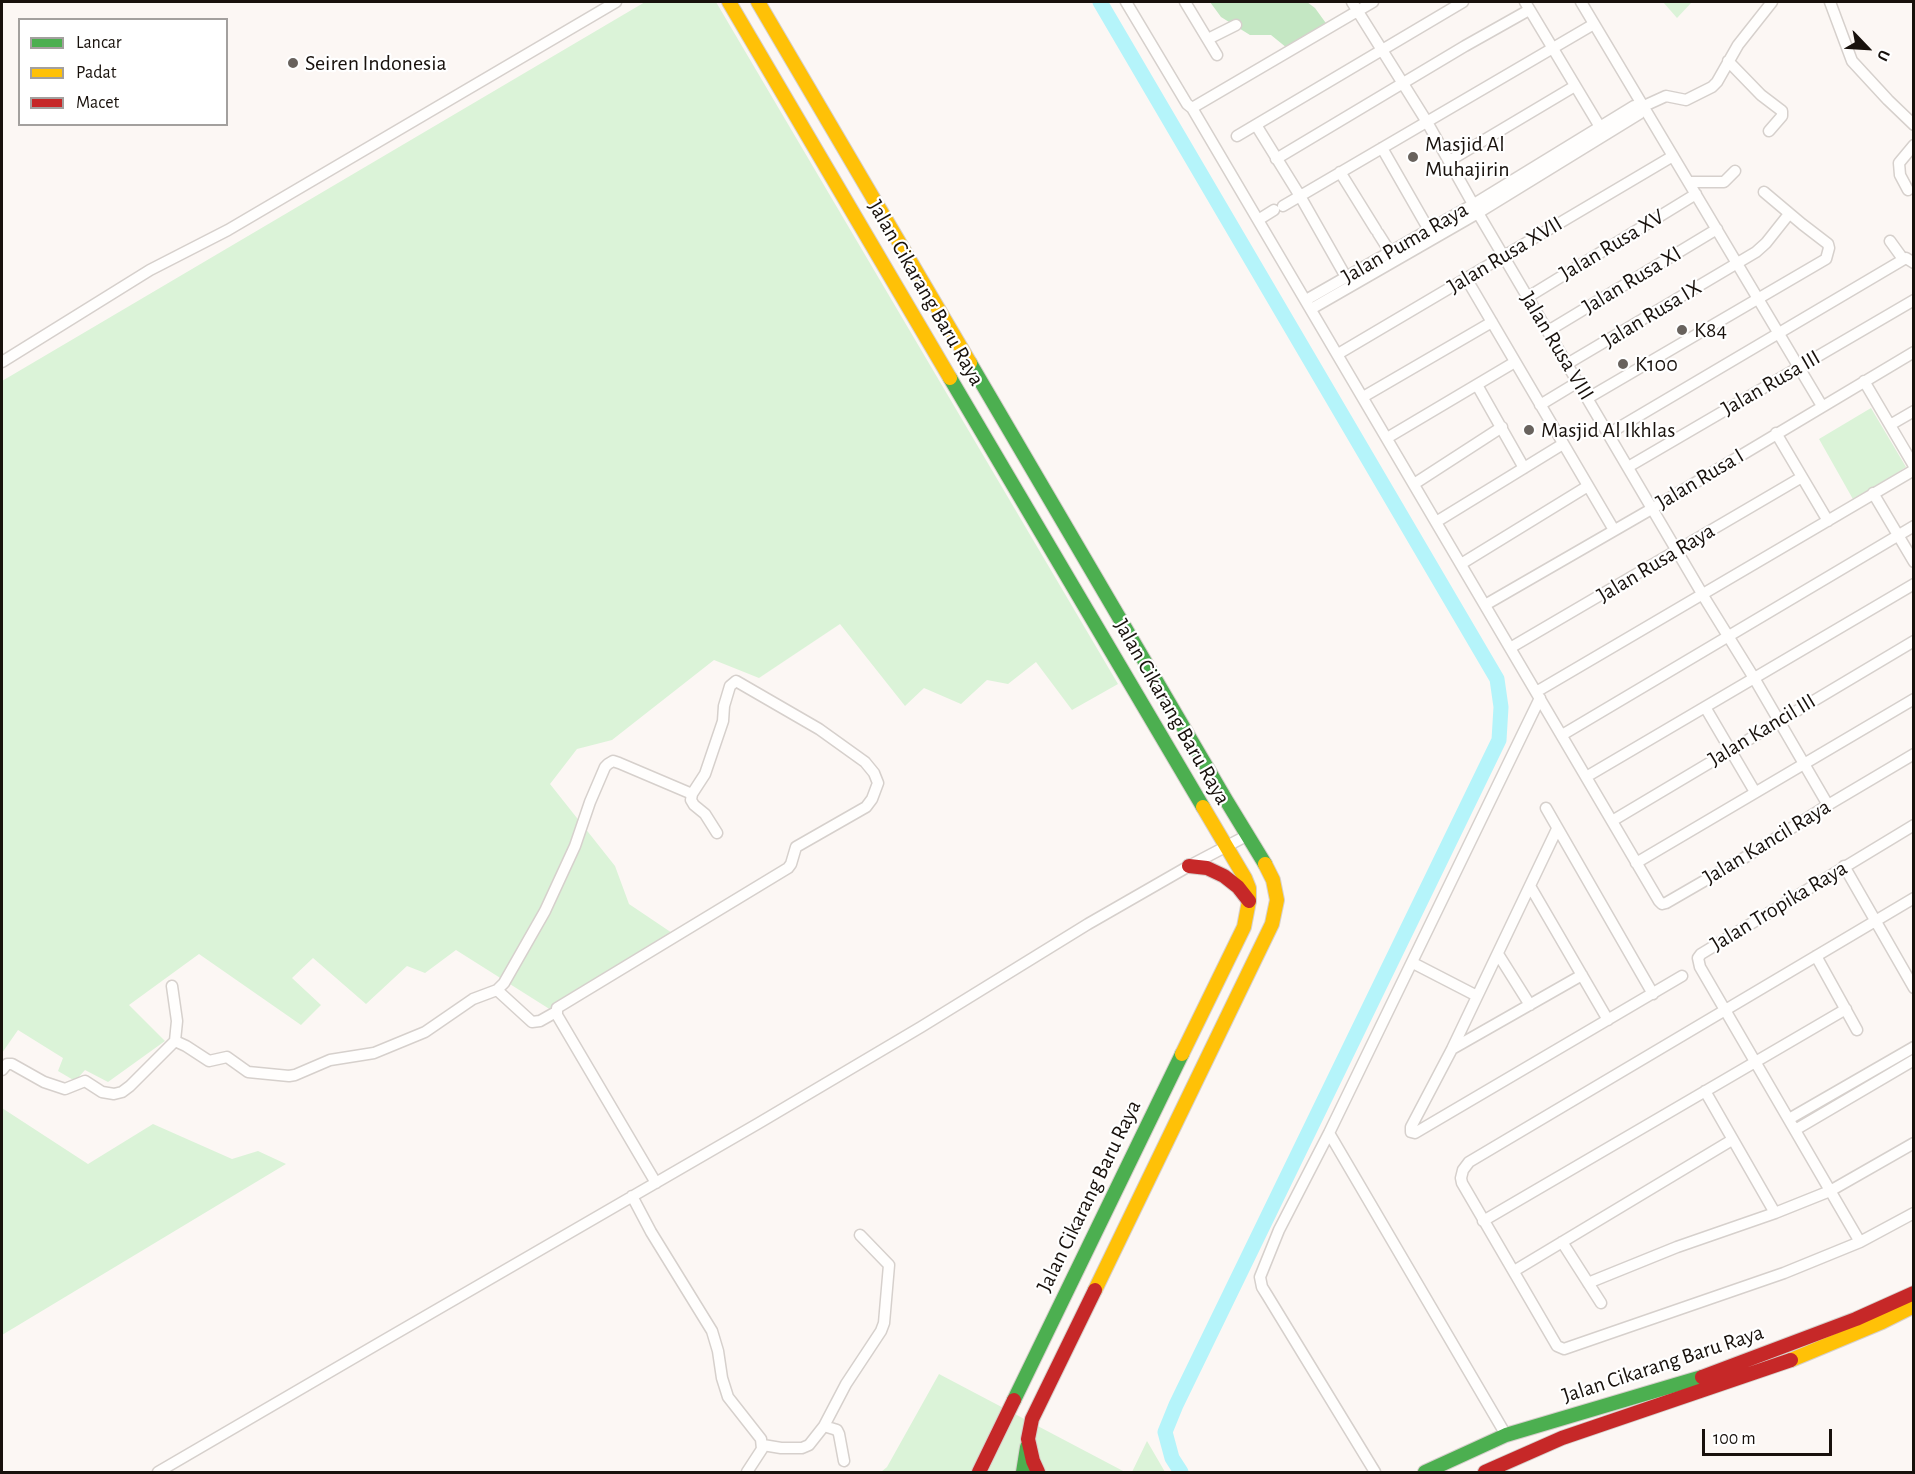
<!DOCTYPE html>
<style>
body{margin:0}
#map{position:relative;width:1915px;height:1474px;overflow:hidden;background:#fcf7f4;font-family:"Alegreya Sans",sans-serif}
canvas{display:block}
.frame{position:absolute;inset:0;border:3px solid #18110c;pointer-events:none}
.legend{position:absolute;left:18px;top:18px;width:210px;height:108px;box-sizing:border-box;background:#fff;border:2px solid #a3a09e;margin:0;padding:8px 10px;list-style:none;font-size:18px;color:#18110c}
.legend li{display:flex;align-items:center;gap:12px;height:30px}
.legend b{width:30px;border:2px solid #a3a09e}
.north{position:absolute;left:1837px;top:18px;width:60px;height:60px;-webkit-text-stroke:4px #fff;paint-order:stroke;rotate:115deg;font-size:16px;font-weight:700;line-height:24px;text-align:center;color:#18110c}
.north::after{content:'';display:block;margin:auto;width:21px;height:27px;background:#18110c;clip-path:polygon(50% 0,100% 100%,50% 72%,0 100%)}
.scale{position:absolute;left:1702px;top:1429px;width:130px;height:27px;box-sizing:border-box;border:3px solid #18110c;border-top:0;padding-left:8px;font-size:18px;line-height:21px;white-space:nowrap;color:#18110c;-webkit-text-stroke:4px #fff;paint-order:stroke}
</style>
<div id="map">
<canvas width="1915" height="1474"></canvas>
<div class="frame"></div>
<ul class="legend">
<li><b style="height:8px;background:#4caf50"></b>Lancar</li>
<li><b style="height:8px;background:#ffc107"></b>Padat</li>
<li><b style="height:8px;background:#c62828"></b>Macet</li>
</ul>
<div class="north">U</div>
<div class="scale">100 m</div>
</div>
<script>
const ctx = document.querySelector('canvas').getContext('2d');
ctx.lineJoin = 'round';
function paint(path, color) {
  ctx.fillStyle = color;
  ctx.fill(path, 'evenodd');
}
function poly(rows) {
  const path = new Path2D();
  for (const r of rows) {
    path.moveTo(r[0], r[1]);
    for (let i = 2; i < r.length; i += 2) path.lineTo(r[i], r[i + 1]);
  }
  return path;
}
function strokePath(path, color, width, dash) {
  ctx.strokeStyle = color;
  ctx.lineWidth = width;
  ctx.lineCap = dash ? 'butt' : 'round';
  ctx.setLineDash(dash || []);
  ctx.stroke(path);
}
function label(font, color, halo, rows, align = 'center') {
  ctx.font = font + ' "Alegreya Sans",sans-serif';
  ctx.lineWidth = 4.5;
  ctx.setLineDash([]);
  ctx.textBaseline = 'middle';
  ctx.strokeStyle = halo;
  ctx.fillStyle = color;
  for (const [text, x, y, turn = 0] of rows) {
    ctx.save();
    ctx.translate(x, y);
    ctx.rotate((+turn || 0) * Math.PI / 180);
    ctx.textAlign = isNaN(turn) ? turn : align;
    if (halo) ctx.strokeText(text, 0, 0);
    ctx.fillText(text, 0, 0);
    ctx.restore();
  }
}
const green = poly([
 [645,2,716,2,1118,684,1072,710,1036,662,1008,684,987,680,961,704,924,688,905,706,840,624,759,678,714,660,612,740,577,749,550,784,615,866,629,904,678,937,551,1010,456,950,425,973,407,966,366,1004,313,958,292,978,321,1005,301,1025,199,954,129,1005,165,1041,108,1082,85,1070,75,1081,58,1071,63,1058,18,1030,2,1053,2,381],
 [1663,2,1692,2,1677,18],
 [1871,408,1906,467,1854,501,1819,439],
 [2,1108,88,1164,153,1124,232,1159,258,1151,286,1164,2,1335],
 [939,1374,1125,1472,881,1472,887,1467],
 [1147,1441,1165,1472,1132,1472]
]);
const forest = poly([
 [1210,2,1307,2,1315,8,1328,26,1287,48,1271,35,1250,35,1221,17]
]);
const river = poly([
 [1100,2,1497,679,1501,707,1499,740,1176,1405,1165,1432,1172,1458,1181,1472]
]);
const street = poly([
 [1126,2,1187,104,1192,108,1373,2],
 [1185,2,1217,55],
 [1352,2,1427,122,1478,213,1707,602,1754,678,1828,805],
 [1525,2,1600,127],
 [1581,2,1822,406],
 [1830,2,1852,61,1888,100,1914,125],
 [1208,39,1236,25],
 [1728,61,1761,95,1782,111,1782,116,1769,131],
 [1192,108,1659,901,1662,904,1666,903,1749,855,1828,805,1914,754],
 [1256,125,1300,196,1346,277],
 [1237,136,1463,2],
 [1382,148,1429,230],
 [1276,159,1465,46,1529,10],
 [1449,161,1575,86],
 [1340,172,1376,230],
 [1689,182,1724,182,1735,171],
 [1908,190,1900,175,1899,163,1914,145],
 [1283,206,1594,24],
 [1258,220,1274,210],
 [1378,233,1390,252],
 [1890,241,1903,259],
 [1466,278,1614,530],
 [1528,297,1696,194],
 [1306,300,1474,204,1634,106,1644,106,1666,96,1686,100,1712,87,1717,82,1738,45,1772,2],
 [1311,309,1478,213,1639,114,1644,106],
 [1548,331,1717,229],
 [1338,354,1673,156],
 [2,362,150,270,228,230,616,2],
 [1567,364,1756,252,1766,243,1789,214],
 [1864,381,1914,466],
 [1477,385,1524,468],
 [1363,397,1492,322],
 [1588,398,1826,259,1829,248,1828,244,1802,224,1764,192],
 [1540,405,1578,382],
 [1890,425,1914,411],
 [1776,433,1828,521],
 [1608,434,1906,258,1914,263],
 [1387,438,1515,362],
 [1628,467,1914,300],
 [1414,484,1502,427],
 [1873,493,1914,562],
 [1436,522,1563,444],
 [1461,564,1588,486],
 [1485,605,1648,511,1914,352],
 [1510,648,1802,477],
 [1536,692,1914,470],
 [1705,707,1755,792],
 [1562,735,1914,526],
 [1586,777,1914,584],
 [692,794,691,800,694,805,705,814,717,833],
 [1546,808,1653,994],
 [1612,821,1914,641],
 [1557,829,1452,1049,1411,1127,1411,1132,1415,1133,1682,976],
 [1636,863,1914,699],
 [1844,866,1914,988],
 [1530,886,1608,1020],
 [1914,898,1469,1162,1463,1170,1461,1178,1462,1183,1557,1346,1564,1349,1784,1273,1860,1242,1914,1213],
 [1498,954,1530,1005],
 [1816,956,1857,1030],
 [1413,963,1477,996],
 [172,986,177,1021,175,1041],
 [497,990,532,1022,540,1021,556,1012],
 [1452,1049,1582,975],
 [2,1070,7,1064,12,1064,44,1082,65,1089,85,1081,102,1092,114,1094,122,1092,130,1086,175,1041,186,1046,209,1061,227,1057,248,1072,289,1076,295,1075,330,1060,374,1053,425,1032,473,999,497,990,504,983,545,911,575,846,590,802,605,767,608,764,613,761,619,763,692,794,705,774,723,721,724,706,730,686,736,681,819,729,865,762,874,773,878,783,872,799,866,807,796,847,791,864,788,868,557,1008,557,1015,656,1183],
 [1705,1091,1775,1213],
 [1789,1119,1914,1047],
 [1795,1130,1914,1060],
 [1329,1133,1506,1435],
 [632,1196,651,1232,712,1331,718,1351,722,1378,728,1397,761,1439,762,1449,747,1472],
 [1483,1221,1846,1009],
 [1562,1242,1601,1303],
 [1860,1242,1700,967,1698,958,1701,954,1914,825],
 [1514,1271,1732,1140],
 [1588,1283,1677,1247,1775,1213,1830,1191,1914,1143],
 [824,1426,837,1430,839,1434,844,1461],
 [763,1445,781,1448,802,1448,809,1445,824,1426,846,1384,881,1331,884,1323,889,1265,860,1235],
 [158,1472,381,1342,759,1123,921,1027,1088,924,1189,866,1248,835],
 [1375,1472,1267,1295,1262,1287,1260,1277,1279,1230,1329,1133,1540,698]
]);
const fast = poly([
 [970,363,1226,800,1265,864],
 [950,378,1203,807],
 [1014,1400,1182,1054],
 [1023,1472,1027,1447],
 [1425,1472,1506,1435,1702,1377]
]);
const slow = poly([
 [729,2,950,378],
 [758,2,970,363],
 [1182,1054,1244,927,1249,901,1249,888,1245,878,1203,807],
 [1095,1290,1272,924,1277,900,1273,880,1265,864],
 [1791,1360,1882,1322,1914,1306]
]);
const jam = poly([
 [1189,866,1207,868,1224,876,1238,887,1249,901],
 [1702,1377,1856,1319,1914,1293],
 [979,1472,1014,1400],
 [1038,1472,1033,1461,1028,1439,1032,1419,1095,1290],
 [1485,1472,1562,1438,1791,1360]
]);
const markers = [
 [293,63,6,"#68625d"],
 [1413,157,6,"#68625d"],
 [1682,330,6,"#68625d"],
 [1623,364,6,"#68625d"],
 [1529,430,6,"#68625d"]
];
const poiNames = [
 ["Seiren Indonesia",305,63],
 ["Masjid Al",1425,144],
 ["Muhajirin",1425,169],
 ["K84",1694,330],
 ["K100",1635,364],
 ["Masjid Al Ikhlas",1541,430]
];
const streetNames = [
 ["Jalan Puma Raya",1405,243,-30],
 ["Jalan Rusa XV",1612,245,-31],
 ["Jalan Rusa XVII",1505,255,-31],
 ["Jalan Rusa XI",1632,280,-31],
 ["Jalan Cikarang Baru Raya",926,293,60],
 ["Jalan Rusa IX",1652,314,-31],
 ["Jalan Rusa VIII",1557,346,59],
 ["Jalan Rusa III",1771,383,-30],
 ["Jalan Rusa I",1700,479,-31],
 ["Jalan Rusa Raya",1656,563,-31],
 ["Jalan Cikarang Baru Raya",1172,712,60],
 ["Jalan Kancil III",1762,730,-31],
 ["Jalan Kancil Raya",1767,842,-31],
 ["Jalan Tropika Raya",1779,906,-31],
 ["Jalan Cikarang Baru Raya",1089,1196,-64],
 ["Jalan Cikarang Baru Raya",1663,1364,-18]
];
paint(green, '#dbf3d8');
paint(forest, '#c4e7c3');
strokePath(river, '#b5f4fa', 15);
strokePath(street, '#d6d0cc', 13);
strokePath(fast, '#d6d0cc', 16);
strokePath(slow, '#d6d0cc', 16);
strokePath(jam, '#d6d0cc', 16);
strokePath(street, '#fffefd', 10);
strokePath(fast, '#4caf50', 14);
strokePath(slow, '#ffc107', 14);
strokePath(jam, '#c62828', 14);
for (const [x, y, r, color] of markers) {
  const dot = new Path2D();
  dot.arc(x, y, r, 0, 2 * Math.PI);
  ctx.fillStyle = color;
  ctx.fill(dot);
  strokePath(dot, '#fff', 2);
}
label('22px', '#18110c', '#fff', poiNames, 'left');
label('22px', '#18110c', '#fff', streetNames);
</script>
